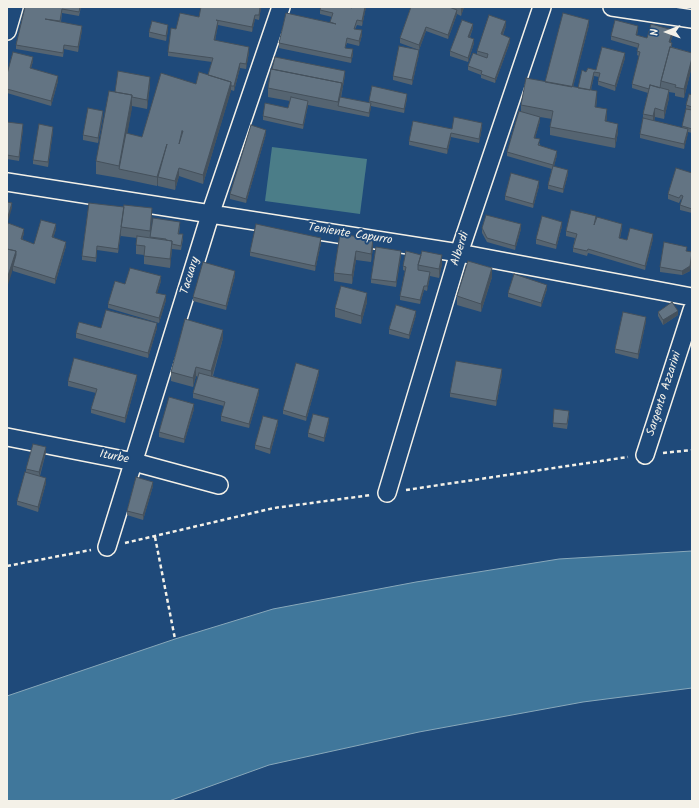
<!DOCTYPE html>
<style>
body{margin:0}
#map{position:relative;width:699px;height:808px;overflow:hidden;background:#1f4a7a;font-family:Kalam,sans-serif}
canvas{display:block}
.frame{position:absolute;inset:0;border:8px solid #f4f1e8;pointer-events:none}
.north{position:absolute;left:647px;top:12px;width:40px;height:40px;-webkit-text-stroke:3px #1f4a7a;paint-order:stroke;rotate:269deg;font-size:11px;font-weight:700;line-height:16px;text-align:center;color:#f4f1e8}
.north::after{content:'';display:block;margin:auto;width:14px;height:18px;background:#f4f1e8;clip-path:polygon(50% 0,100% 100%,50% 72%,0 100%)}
</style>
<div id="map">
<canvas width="699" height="808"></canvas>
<div class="frame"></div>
<div class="north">N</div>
</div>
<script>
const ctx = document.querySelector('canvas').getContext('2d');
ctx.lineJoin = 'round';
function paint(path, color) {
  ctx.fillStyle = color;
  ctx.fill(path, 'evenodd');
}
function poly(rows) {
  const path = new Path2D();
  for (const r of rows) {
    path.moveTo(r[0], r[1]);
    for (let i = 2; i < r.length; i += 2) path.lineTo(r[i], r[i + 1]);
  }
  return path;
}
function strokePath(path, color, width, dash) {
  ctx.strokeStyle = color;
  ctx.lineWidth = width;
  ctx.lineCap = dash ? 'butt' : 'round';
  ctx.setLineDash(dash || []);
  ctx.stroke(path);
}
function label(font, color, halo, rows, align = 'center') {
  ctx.font = font + ' Kalam,sans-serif';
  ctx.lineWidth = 4;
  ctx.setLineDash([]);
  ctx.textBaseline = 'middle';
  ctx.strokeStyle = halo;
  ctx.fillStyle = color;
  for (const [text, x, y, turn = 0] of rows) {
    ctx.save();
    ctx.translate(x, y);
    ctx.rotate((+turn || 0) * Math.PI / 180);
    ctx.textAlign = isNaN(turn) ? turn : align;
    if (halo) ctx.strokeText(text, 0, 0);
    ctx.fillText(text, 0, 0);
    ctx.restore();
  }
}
const green = poly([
 [272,147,367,159,360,214,265,201]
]);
const water = poly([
 [692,551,692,688,583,702,419,732,269,765,169,801,7,801,7,696,175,639,273,609,416,582,559,559,692,551]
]);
const path = poly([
 [663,453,692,450],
 [406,490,628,457],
 [155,537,175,639],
 [125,543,274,508,371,495],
 [7,566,91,550]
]);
const minor = poly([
 [612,7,692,19],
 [7,31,14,7],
 [7,182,459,253,692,297],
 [7,437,134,462,219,485],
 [645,455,692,310],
 [387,493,459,253,542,7],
 [107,547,211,212,281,7]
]);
const wall = poly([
 [25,7,81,7,79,16,62,13,61,22,82,30,78,52,64,49,63,57,16,49,16,45],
 [198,7,261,7,259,20,255,19,252,32,218,25,215,41,249,52,246,69,240,68,234,91,231,90,203,184,179,176,175,190,158,186,158,183,157,186,119,178,119,175,119,178,96,174,96,161,115,92,150,85,147,109,132,106,127,134,142,137,196,84,208,75,212,62,168,56,168,52,176,29,199,17,201,8],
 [366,7,362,26,357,25,355,29,362,35,359,46,347,43,345,48,353,54,351,63,279,48,279,43,330,23,332,17,320,14,320,10],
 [411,7,464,7,461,16,457,14,448,39,426,31,419,50,400,43,400,38],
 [589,25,573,87,578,88,586,72,596,70,625,58,615,91,598,85,598,81,599,77,594,76,591,90,597,100,596,107,607,118,606,121,618,132,615,148,550,135,550,127,552,119,540,117,540,121,535,138,540,144,539,146,557,155,554,166,568,174,563,193,548,189,548,185,552,169,507,156,507,152,521,111,521,105,545,82],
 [506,26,503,35,510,42,495,83,481,78,481,75,468,70,468,66,477,55,477,51],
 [473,28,470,37,474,43,468,62,450,56,450,51],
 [168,30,166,41,149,37,149,32],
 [638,30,637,35,647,38,673,35,670,43,672,47,692,53,692,66,684,98,675,96,675,93,669,92,669,98,664,119,655,117,654,121,682,128,686,110,686,105,692,95,692,133,688,132,684,149,640,138,640,134,643,118,643,114,648,93,632,88,632,84,639,56,637,55,638,48,611,40,611,36],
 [419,54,412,85,393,80,393,76],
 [33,61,31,68,58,81,51,106,7,93,7,74],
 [345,75,341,98,369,103,369,101,407,98,404,113,371,106,369,117,308,105,303,129,263,120,263,116,288,108,290,101,268,97,268,88],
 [103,115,98,143,83,140,83,135],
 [7,122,23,129,19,161,7,159],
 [482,127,479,143,451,137,447,154,409,145,409,141,452,129],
 [53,131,48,167,33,164,33,160],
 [266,134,246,203,230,199,230,194],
 [692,173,692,213,680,210,680,205,682,200,681,199,679,203,668,199,668,194],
 [539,186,533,208,505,200,505,196],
 [89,203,152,217,150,236,180,226,179,234,183,239,181,250,172,249,170,268,144,264,144,255,136,254,136,245,137,238,121,236,121,231,118,253,97,250,96,262,82,260,82,256],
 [596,219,622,228,620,238,627,240,653,239,645,270,588,253,587,256,573,252,573,248,575,238,566,236,566,231],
 [562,226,556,249,536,244,536,239],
 [7,227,24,233,22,240,34,244,56,229,53,238,66,246,55,284,13,271],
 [482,228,521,229,515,250,487,242,482,233],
 [340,234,373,247,371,262,356,260,352,284,334,281,334,273],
 [321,243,315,271,250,256,250,252],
 [687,251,692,252,692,260,690,271,682,275,660,272,660,267],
 [401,255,396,287,371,283,371,279],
 [442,264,439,278,430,276,427,291,424,290,420,304,400,300,400,296,405,271,403,270,403,266],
 [235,276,226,310,193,301,193,297],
 [492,277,481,312,457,305,457,296],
 [161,281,157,293,166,300,159,323,108,308,108,304,125,284],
 [547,289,541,307,508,297,508,293],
 [367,302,361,324,335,317,335,308],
 [658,312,678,315,663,325,658,316],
 [416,315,409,339,389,334,389,329],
 [646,321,638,359,615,353,615,349],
 [101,328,157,328,148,358,76,338,76,333],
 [223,338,213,376,259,394,249,428,221,421,221,416,224,406,193,398,193,393,198,377,196,376,193,387,171,381,171,372],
 [319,374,306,421,283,414,283,410],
 [502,374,496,406,450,397,450,393],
 [137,379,125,423,91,413,91,409,96,393,68,386,68,381],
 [194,409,184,443,159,437,159,432],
 [569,415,567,429,553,427,553,423],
 [329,422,324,442,308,437,308,433],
 [278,424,270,454,255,449,255,445],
 [46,452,40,476,46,483,38,512,17,505,17,501,26,473,26,469],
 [153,486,143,520,127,515,127,511]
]);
const shadedWall = poly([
 [260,7,261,7,259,20,259,15],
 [365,7,366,7,362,26,362,21],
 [461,7,464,7,461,16],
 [457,10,457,14,448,39,448,35],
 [255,15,255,19,252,32,252,27],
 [589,20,589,25,571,95,571,90],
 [218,21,218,25,214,45,214,40],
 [506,21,506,26,501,39,501,34],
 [473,24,473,28,468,41,468,37],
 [168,25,168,30,166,41,166,36],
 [82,26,82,30,78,52,78,47],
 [638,26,638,30,636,40,636,35],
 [426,27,426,31,419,50,419,45],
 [362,30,362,35,359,46,359,41],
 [673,30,673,35,669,47,669,42],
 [510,38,510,42,495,83,495,79],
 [474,39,474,43,468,62,468,58],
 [249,47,249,52,246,69,246,64],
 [353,49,353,54,351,63,351,58],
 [419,50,419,54,412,85,412,80],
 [625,53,625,58,615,91,615,86],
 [33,57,33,61,30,72,30,68],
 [692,58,692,66,684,98,684,89],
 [240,63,240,68,234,91,234,86],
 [345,71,345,75,339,106,338,106,338,102],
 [594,72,594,76,589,98,589,94],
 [58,76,58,81,51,106,51,101],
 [150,77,150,85,147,109,147,100],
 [231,82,231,91,203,184,203,175],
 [669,90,669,98,664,119,664,111],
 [597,91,597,100,595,116,595,107],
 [407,94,407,98,404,113,404,109],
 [132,95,132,108,121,169,119,169,119,178,119,166],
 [308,101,308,105,303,129,303,125],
 [371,103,371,108,369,117,369,113],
 [655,108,655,117,653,125,653,116],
 [607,109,607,118,605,130,605,121],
 [103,111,103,115,98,143,98,138],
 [540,117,540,121,534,142,534,138],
 [482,123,482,127,479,143,479,139],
 [23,124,23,129,19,161,19,157],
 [618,124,618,132,615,148,615,139],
 [53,127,53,131,48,167,48,162],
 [688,129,688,134,684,149,684,144],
 [266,130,266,134,246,203,246,199],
 [451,133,451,137,447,154,447,149],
 [167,144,158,177,158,183,157,186,157,177],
 [557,151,557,155,553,170,553,165],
 [179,168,179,176,175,190,175,181],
 [568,170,568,174,563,193,563,189],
 [539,181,539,186,533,208,533,204],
 [12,203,12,208,7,225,7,220],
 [152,208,152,217,150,239,150,231],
 [562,222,562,226,556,249,556,245],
 [56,224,56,229,52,242,52,237],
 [521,224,521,229,515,250,515,246],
 [622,224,622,228,619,242,619,238],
 [121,227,121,231,118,253,118,249],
 [24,229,24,233,21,244,21,239],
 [653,234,653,239,645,270,645,266],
 [321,238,321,243,315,271,315,266],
 [373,239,373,247,371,262,371,254],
 [172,241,172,249,170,268,170,259],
 [66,242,66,246,55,284,55,279],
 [16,251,16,260,13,266,13,269,7,288,7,279],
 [356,251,356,260,352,284,352,275],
 [401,251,401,255,396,287,396,282],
 [442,255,442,264,439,278,439,269],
 [692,255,692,260,690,271,682,275,682,271],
 [492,268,492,277,481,312,481,304],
 [235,271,235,276,226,310,226,306],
 [430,272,430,277,427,291,427,286],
 [161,276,161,281,156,297,156,293],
 [547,285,547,289,541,307,541,303],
 [424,286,424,290,420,304,420,300],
 [367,293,367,302,361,324,361,316],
 [166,295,166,300,159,323,159,318],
 [416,311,416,315,409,339,409,335],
 [678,311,678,315,663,325,663,320],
 [646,317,646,321,638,359,638,354],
 [157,323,157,328,148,358,148,353],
 [223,330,223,338,211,380,211,371],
 [196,367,196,376,193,387,193,378],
 [502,369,502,374,496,406,496,401],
 [319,370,319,374,306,421,306,417],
 [137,375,137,379,125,423,125,418],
 [259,389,259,394,249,428,249,424],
 [194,404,194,409,184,443,184,439],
 [329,418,329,422,324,442,324,438],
 [278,420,278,424,270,454,270,449],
 [46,447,46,452,39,477,39,472],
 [46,478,46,483,38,512,38,507],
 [153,482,153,486,143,520,143,515]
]);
const building = poly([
 [25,7,80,7,79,12,62,9,60,21,45,19,82,26,78,47,64,45,63,53,16,45,25,7],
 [201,7,260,7,259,15,255,15,252,27,216,20,218,21,214,40,249,47,246,64,240,63,234,86,231,86,231,82,208,75,213,58,168,52,171,28,176,29,180,13,199,17,201,7],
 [321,7,349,7,352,8,352,7,365,7,362,21,357,20,354,29,362,30,359,41,347,38,345,48,353,49,351,58,279,43,286,13,336,24,330,22,333,13,320,10,321,7],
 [411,7,449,7,457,10,448,35,426,27,419,45,400,38,411,7],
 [563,13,589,20,572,87,545,82,563,13],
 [489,15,506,21,501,34,510,38,495,79,481,74,482,71,468,66,473,53,487,58,488,54,477,51,489,15],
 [462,20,473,24,468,37,474,39,468,58,450,51,462,20],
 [615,20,638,26,636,35,647,38,651,24,673,30,669,42,672,43,671,47,670,47,661,81,660,88,650,85,649,89,632,84,640,52,637,51,639,44,611,36,615,20],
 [152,21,168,25,166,36,149,32,152,21],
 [399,46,419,50,412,80,393,76,399,46],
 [602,47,625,53,615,86,598,81,600,73,594,72,590,90,578,88,582,70,586,72,588,68,596,70,602,47],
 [670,47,692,53,692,58,684,89,675,87,676,85,661,81,670,47],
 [13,52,33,57,30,68,58,76,51,101,7,89,7,74,13,52],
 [275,57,345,71,342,88,342,83,272,69,275,57],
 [271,69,342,83,338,102,268,88,271,69],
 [118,71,150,77,147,100,132,97,132,95,115,92,118,71],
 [199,72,231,82,203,175,179,168,175,181,158,177,167,144,157,177,119,169,126,133,142,137,161,73,196,84,199,72],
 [182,131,183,131,179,144,182,131],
 [526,78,597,91,595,107,607,109,605,121,618,124,615,139,550,127,553,111,521,105,526,78],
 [650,85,669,90,664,111,655,108,653,116,643,114,650,85],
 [372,86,407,94,404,109,369,101,372,86],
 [109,91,132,95,119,166,96,161,109,91],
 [689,94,692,95,692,107,686,105,689,94],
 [291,97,308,101,303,125,263,116,265,103,288,108,291,97],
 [340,97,371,103,369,113,338,106,340,97],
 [88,108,103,111,98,138,83,135,88,108],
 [686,109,692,110,692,129,682,126,686,109],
 [519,111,540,117,534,138,540,139,538,145,557,151,553,165,507,152,519,111],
 [454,117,482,123,479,139,451,133,447,149,409,141,413,121,452,129,454,117],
 [643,118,688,129,684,144,640,134,643,118],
 [7,122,23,124,19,157,7,155,7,122],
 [39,124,53,127,48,162,33,160,39,124],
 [251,125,266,130,246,199,230,194,251,125],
 [553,166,568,170,563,189,548,185,553,166],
 [676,168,692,173,692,209,680,205,683,196,681,195,679,198,668,194,676,168],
 [511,173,539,181,533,204,505,196,511,173],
 [7,202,12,203,7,220,7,202],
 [89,203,124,207,118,249,97,246,96,258,82,256,89,203],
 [124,205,152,208,150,231,121,227,124,205],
 [571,210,596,216,594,225,597,217,622,224,619,238,627,240,630,228,653,234,645,266,588,249,587,251,573,248,577,234,566,231,571,210],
 [486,215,521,224,515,246,487,238,482,228,486,215],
 [542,216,562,222,556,245,536,239,542,216],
 [153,218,180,222,178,234,183,234,181,246,172,244,172,241,166,240,166,239,150,237,153,218],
 [41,220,56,224,52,237,66,242,55,279,13,266,16,255,16,251,7,249,7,227,8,223,24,229,21,239,34,244,41,220],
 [256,224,321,238,315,266,250,252,256,224],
 [340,234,373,239,371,254,356,251,352,275,334,273,340,234],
 [137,236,172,241,170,259,144,256,145,246,136,245,137,236],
 [664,242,687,247,686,251,692,252,690,266,682,271,660,267,664,242],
 [376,247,401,251,396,282,371,279,376,247],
 [7,249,16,251,7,279,7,249],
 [406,251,421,255,418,265,418,270,430,272,427,286,424,286,420,300,400,296,406,267,403,266,406,251],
 [422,251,442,255,439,269,418,265,422,251],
 [468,261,492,268,481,304,457,296,468,261],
 [203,262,235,271,226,306,193,297,203,262],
 [130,268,161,276,156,293,166,295,159,318,108,304,115,281,125,284,130,268],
 [514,274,547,285,541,303,508,293,514,274],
 [341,286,367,293,361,316,335,308,341,286],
 [672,302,678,311,663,320,658,312,672,302],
 [396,305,416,311,409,335,389,329,396,305],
 [106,310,157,323,148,353,76,333,79,322,101,328,106,310],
 [623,312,646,317,638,354,615,349,623,312],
 [185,319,223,330,211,371,196,367,193,378,171,372,185,319],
 [74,358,137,375,125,418,91,409,97,389,68,381,74,358],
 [456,361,502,369,496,401,450,393,456,361],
 [296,363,319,370,306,417,283,410,296,363],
 [199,373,259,389,249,424,221,416,225,402,193,393,199,373],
 [169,397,194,404,184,439,159,432,169,397],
 [554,409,569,411,567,424,553,423,554,409],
 [313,414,329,418,324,438,308,433,313,414],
 [263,416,278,420,270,449,255,445,263,416],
 [33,444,46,447,39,472,26,469,33,444],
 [25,472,46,478,38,507,17,501,25,472],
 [136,477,153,482,143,515,127,511,136,477]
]);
const streetNames = [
 ["Teniente Capurro",350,235,9],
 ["Alberdi",461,249,-72],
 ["Tacuary",191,276,-73],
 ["Sargento Azzarini",665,394,-72],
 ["Iturbe",114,458,11]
];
paint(green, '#4b7d88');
paint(water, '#40779b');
strokePath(water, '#88a8ba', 1);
strokePath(minor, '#f4f1e8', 20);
strokePath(path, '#f4f1e8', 2.5, [4, 3]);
strokePath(minor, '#1f4a7a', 17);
paint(wall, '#556471');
paint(shadedWall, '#45515c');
paint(building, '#637483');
strokePath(building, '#45515c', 1);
label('12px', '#f4f1e8', '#1f4a7a', streetNames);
</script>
